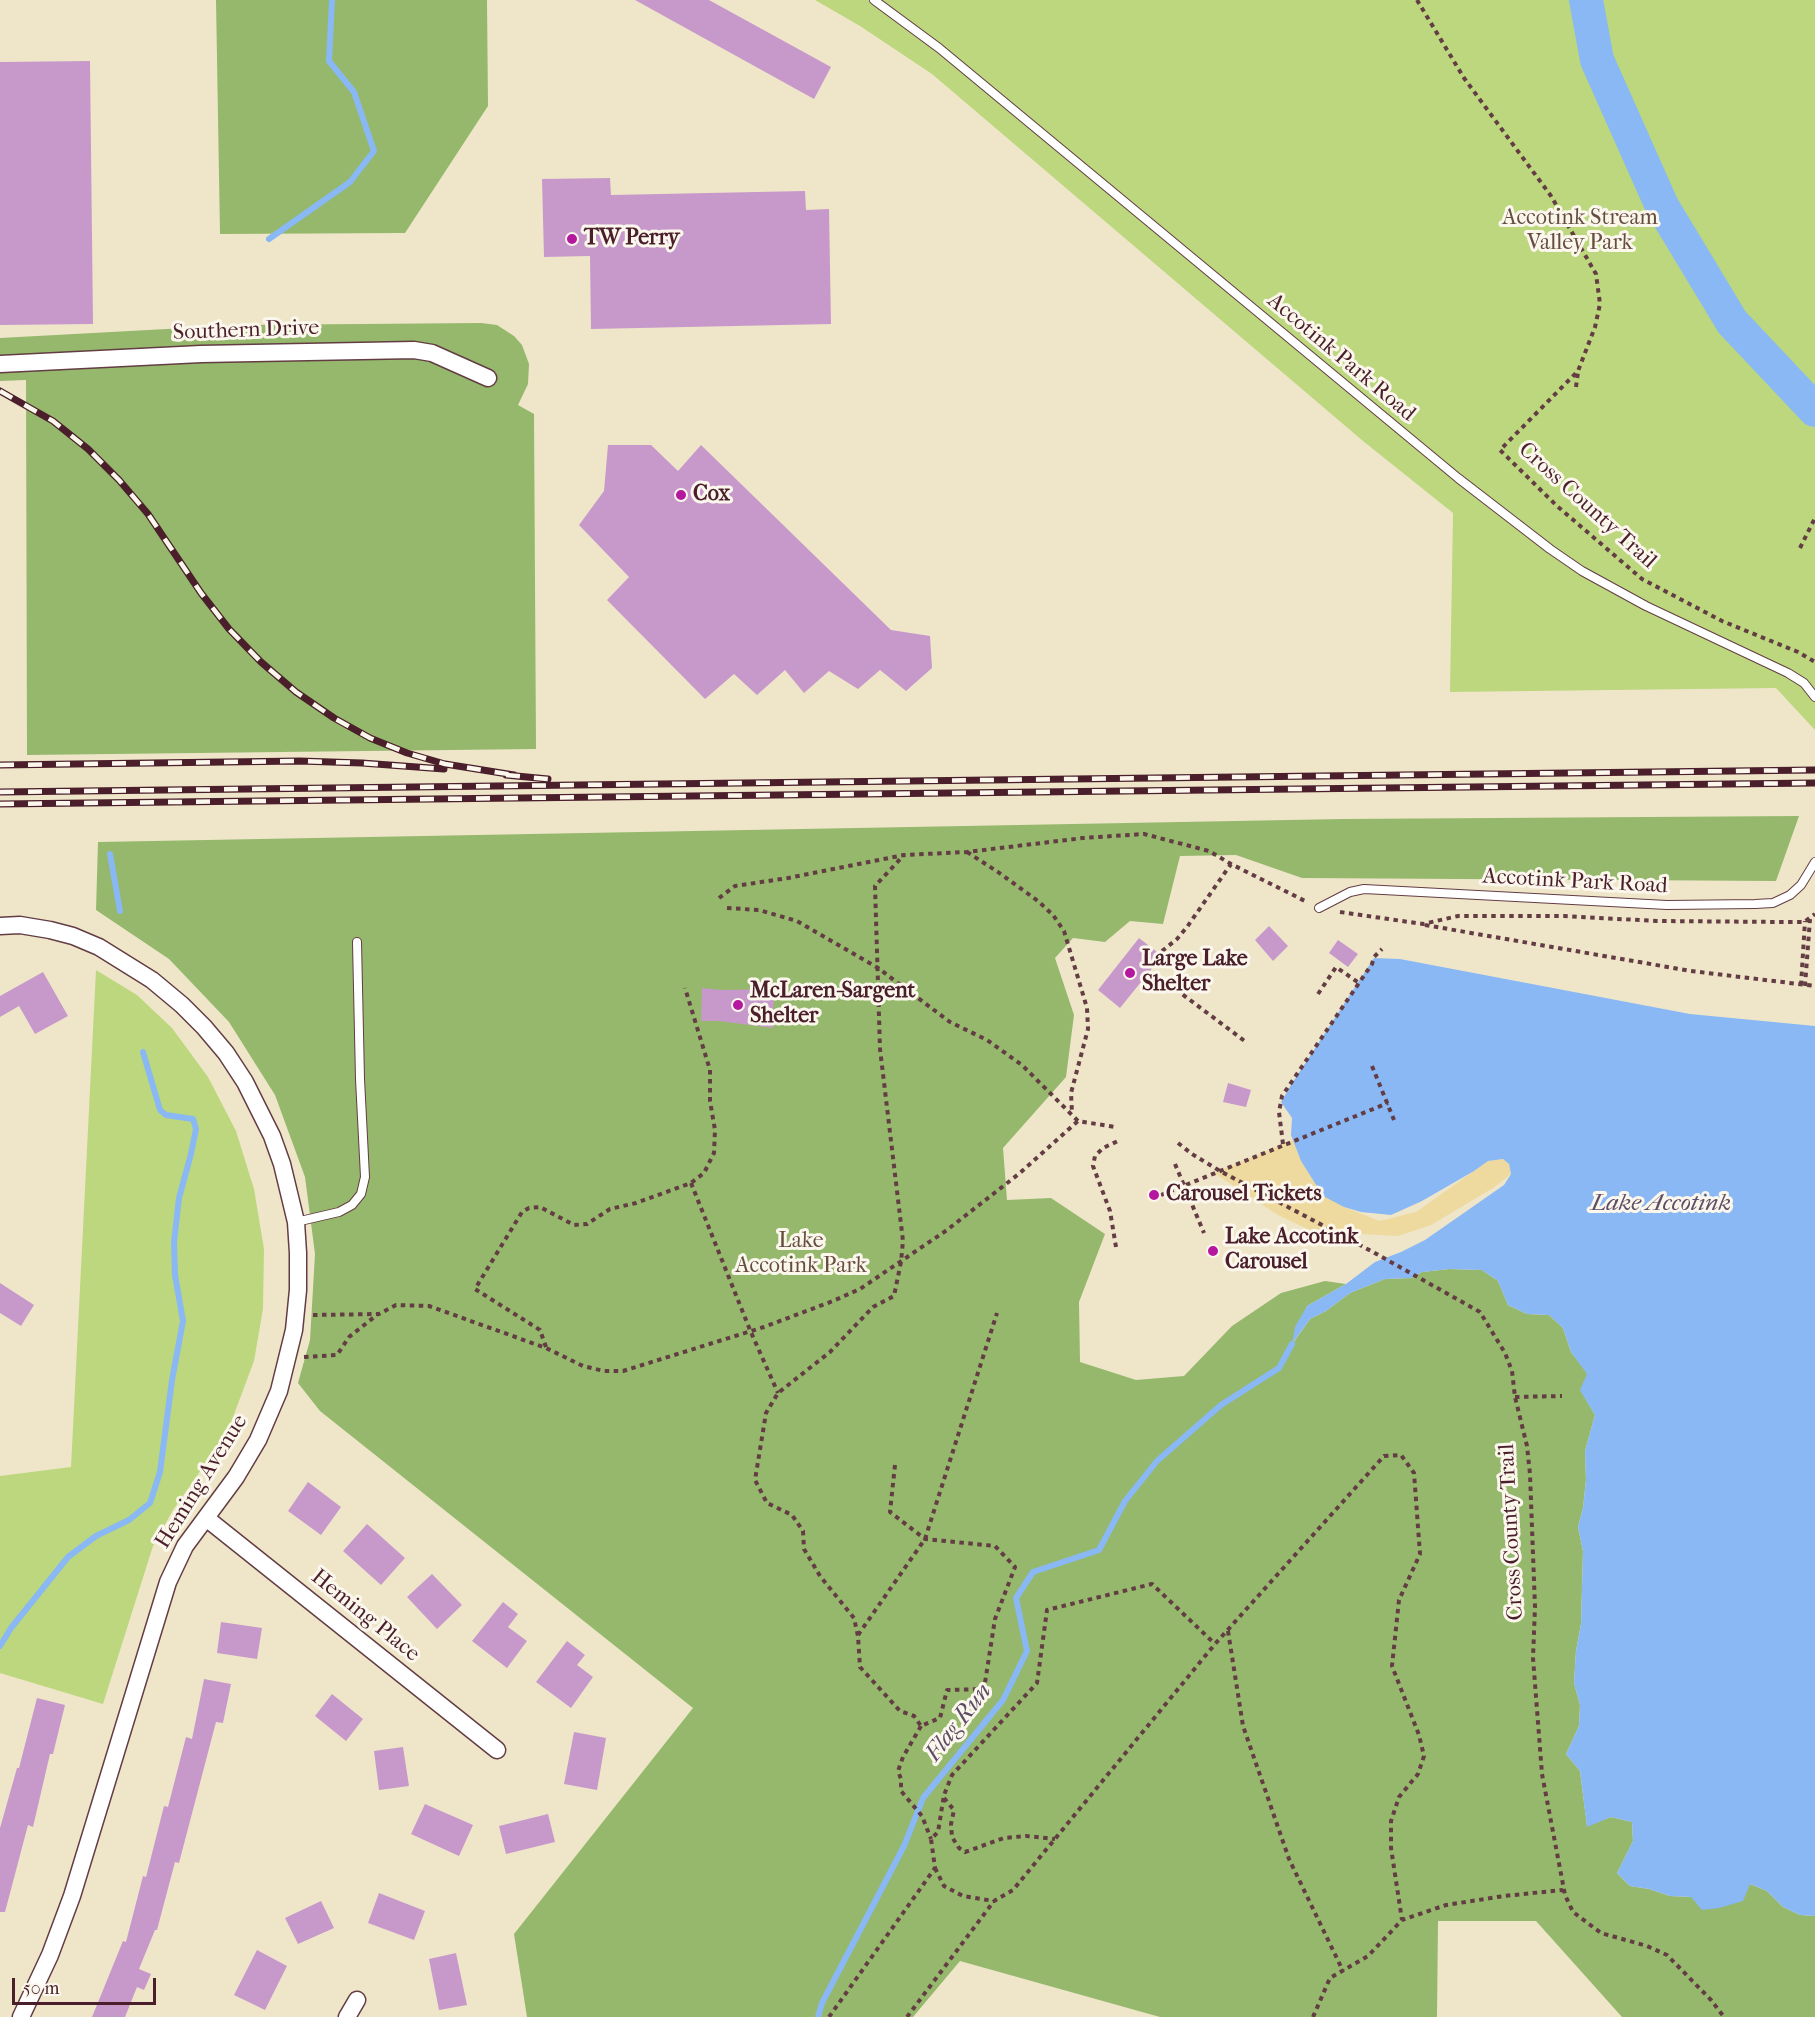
<!DOCTYPE html>
<style>
body{margin:0}
#map{position:relative;width:1815px;height:2017px;overflow:hidden;background:#efe6ca;font-family:"IM FELL French Canon",serif}
canvas{display:block}
.scale{position:absolute;left:12px;top:1978px;width:144px;height:27px;box-sizing:border-box;border:3px solid #4a1f2b;border-top:0;padding-left:8px;font-size:18px;line-height:21px;white-space:nowrap;color:#4a1f2b;-webkit-text-stroke:4px #fbf7ec;paint-order:stroke}
</style>
<div id="map">
<canvas width="1815" height="2017"></canvas>
<div class="scale">50 m</div>
</div>
<script>
const ctx = document.querySelector('canvas').getContext('2d');
ctx.lineJoin = 'round';
function paint(path, color) {
  ctx.fillStyle = color;
  ctx.fill(path, 'evenodd');
}
function poly(rows) {
  const path = new Path2D();
  for (const r of rows) {
    path.moveTo(r[0], r[1]);
    for (let i = 2; i < r.length; i += 2) path.lineTo(r[i], r[i + 1]);
  }
  return path;
}
function strokePath(path, color, width, dash) {
  ctx.strokeStyle = color;
  ctx.lineWidth = width;
  ctx.lineCap = dash ? 'butt' : 'round';
  ctx.setLineDash(dash || []);
  ctx.stroke(path);
}
function label(font, color, halo, rows, align = 'center') {
  ctx.font = font + ' "IM FELL French Canon",serif';
  ctx.lineWidth = 6;
  ctx.setLineDash([]);
  ctx.textBaseline = 'middle';
  ctx.strokeStyle = halo;
  ctx.fillStyle = color;
  for (const [text, x, y, turn = 0] of rows) {
    ctx.save();
    ctx.translate(x, y);
    ctx.rotate((+turn || 0) * Math.PI / 180);
    ctx.textAlign = isNaN(turn) ? turn : align;
    if (halo) ctx.strokeText(text, 0, 0);
    ctx.fillText(text, 0, 0);
    ctx.restore();
  }
}
const green = poly([
 [815,0,1815,0,1815,730,1776,688,1450,692,1453,513,1363,441,932,74,860,26],
 [96,970,137,995,172,1028,208,1077,236,1131,254,1189,264,1249,263,1309,254,1361,227,1433,173,1510,153,1546,103,1704,0,1673,0,1476,71,1467]
]);
const forest = poly([
 [216,0,487,0,488,106,405,233,220,234],
 [481,323,497,325,514,336,522,345,529,364,528,384,518,405,534,414,536,749,27,755,26,380,0,381,0,338,241,325],
 [1799,816,1776,881,1302,878,1236,855,1180,856,1163,924,1130,921,1105,942,1073,938,1055,958,1074,1015,1066,1077,1003,1148,1007,1200,1051,1198,1105,1234,1079,1302,1080,1362,1136,1380,1184,1376,1232,1326,1281,1293,1325,1281,1346,1284,1307,1306,1293,1343,1310,1319,1326,1311,1350,1293,1385,1279,1411,1278,1422,1272,1449,1269,1482,1270,1498,1281,1508,1305,1527,1314,1549,1315,1563,1328,1571,1352,1588,1374,1581,1391,1595,1415,1585,1451,1586,1480,1583,1508,1578,1527,1583,1551,1581,1624,1576,1651,1574,1683,1580,1705,1579,1726,1566,1754,1580,1771,1587,1826,1611,1817,1632,1822,1633,1841,1617,1873,1630,1886,1649,1889,1670,1896,1692,1897,1750,1884,1767,1891,1783,1907,1800,1915,1815,1916,1815,2017,1622,2017,1536,1921,1438,1921,1437,2017,1160,2017,960,1961,913,2017,527,2017,514,1934,693,1708,320,1411,298,1383,310,1340,315,1254,305,1177,275,1095,229,1022,169,959,96,910,98,842,1343,819]
]);
const sand = poly([
 [1293,1140,1301,1161,1323,1195,1344,1207,1380,1221,1416,1212,1488,1161,1503,1159,1509,1164,1511,1174,1493,1188,1431,1225,1398,1236,1359,1234,1340,1245,1278,1215,1214,1173]
]);
const water = poly([
 [1374,958,1400,959,1690,1014,1815,1026,1815,1916,1800,1915,1783,1907,1767,1891,1750,1884,1743,1901,1719,1908,1702,1910,1691,1897,1670,1896,1649,1889,1630,1886,1617,1873,1633,1841,1632,1822,1611,1817,1587,1827,1580,1771,1566,1754,1579,1726,1580,1705,1574,1683,1576,1651,1581,1624,1583,1551,1578,1527,1583,1508,1586,1480,1585,1451,1595,1415,1580,1390,1587,1374,1571,1352,1563,1328,1549,1315,1527,1314,1508,1305,1498,1281,1482,1270,1449,1269,1422,1272,1411,1278,1385,1279,1350,1293,1326,1311,1310,1319,1292,1344,1295,1327,1307,1306,1346,1284,1375,1262,1401,1252,1425,1240,1504,1185,1511,1174,1509,1164,1503,1159,1488,1161,1474,1171,1422,1201,1391,1215,1361,1212,1344,1207,1323,1196,1313,1180,1301,1161,1291,1135,1292,1118,1281,1102,1291,1085]
]);
const stream = poly([
 [269,239,350,182,374,151,354,92,329,61,332,0],
 [110,854,120,911],
 [0,1646,11,1628,68,1557,96,1536,129,1520,150,1503,160,1472,172,1380,183,1321,175,1275,174,1242,179,1198,191,1154,196,1129,193,1119,166,1115,160,1110,143,1052],
 [818,2017,822,2003,904,1846,923,1798,1003,1700,1027,1651,1016,1598,1033,1572,1099,1550,1125,1501,1157,1461,1221,1405,1279,1368,1292,1344]
]);
const river = poly([
 [1586,0,1597,60,1662,206,1732,322,1815,410]
]);
const building = poly([
 [635,0,709,0,831,67,814,99],
 [90,61,93,324,0,325,0,62],
 [610,178,611,195,805,191,806,210,829,209,831,324,591,329,590,256,544,257,542,179],
 [608,445,651,445,678,471,701,445,891,630,930,636,932,668,906,691,880,670,858,689,829,671,804,693,785,670,757,695,734,674,705,699,607,600,629,577,579,525,604,491],
 [1269,926,1288,946,1273,961,1255,940],
 [1139,938,1162,956,1120,1008,1098,990],
 [1338,940,1358,954,1348,967,1329,953],
 [43,972,68,1016,35,1034,19,1006,0,1017,0,996],
 [702,988,721,990,774,989,773,1028,719,1021,701,1021],
 [1228,1083,1251,1090,1246,1107,1223,1102],
 [0,1283,34,1305,21,1326,0,1313],
 [308,1482,341,1507,321,1535,288,1511],
 [367,1524,405,1558,381,1585,343,1551],
 [432,1574,462,1605,437,1629,407,1597],
 [503,1602,518,1614,508,1627,527,1641,507,1668,472,1641],
 [221,1622,262,1628,257,1659,217,1653],
 [567,1641,585,1655,577,1665,593,1677,571,1708,536,1682],
 [204,1679,231,1684,223,1723,216,1722,179,1863,175,1862,157,1930,155,1930,139,1969,151,1974,144,1990,137,1987,125,2017,92,2017,123,1941,126,1942,143,1876,146,1877,164,1806,168,1807,186,1737,192,1739],
 [332,1694,363,1719,346,1741,315,1716],
 [37,1698,65,1705,53,1754,50,1754,33,1827,28,1825,5,1912,0,1912,0,1828,17,1768,19,1768],
 [574,1732,606,1738,597,1790,564,1784],
 [403,1747,409,1786,379,1790,374,1751],
 [425,1804,473,1825,459,1856,411,1834],
 [548,1814,555,1842,506,1854,499,1826],
 [379,1893,425,1911,414,1940,368,1923],
 [321,1901,334,1928,298,1944,285,1918],
 [257,1950,287,1966,265,2010,234,1995],
 [456,1953,467,2005,439,2010,429,1959]
]);
const path = poly([
 [1417,0,1464,78,1551,196,1596,274,1600,304,1595,327,1578,371,1500,450,1557,506,1642,579,1722,621,1798,652,1815,662],
 [1576,387,1578,372],
 [1800,548,1815,518],
 [967,852,998,872,1038,901,1053,915,1064,931,1087,1008,1088,1029,1071,1093,1072,1113],
 [719,898,735,886,788,878,904,855,967,852,1083,838,1144,834,1209,851,1231,864,1307,902],
 [727,908,759,910,797,921,878,968,950,1022,987,1040,1022,1065,1078,1121,1115,1127],
 [1340,912,1423,924,1458,916,1564,916,1656,921,1786,922,1804,922,1815,914],
 [1425,925,1691,971,1815,986],
 [1162,951,1177,939,1187,927,1231,864],
 [1154,973,1246,1042],
 [1801,985,1805,921],
 [1805,986,1810,919],
 [1318,994,1336,967,1359,983],
 [1372,1066,1394,1120],
 [1178,1143,1192,1154,1220,1171,1373,1252,1480,1312,1505,1353,1512,1371,1515,1397,1527,1446,1530,1474,1535,1607,1533,1658,1542,1774,1565,1895,1573,1912,1601,1933,1647,1946,1667,1955,1711,2000,1724,2017],
 [1283,1144,1279,1112,1282,1096,1359,983,1372,964,1374,957,1382,949],
 [1175,1164,1204,1233],
 [691,1183,750,1330,778,1393],
 [1161,1195,1388,1103],
 [1116,1247,1110,1211,1093,1166,1095,1156,1103,1148,1118,1141],
 [313,1315,379,1314,396,1305,429,1306,546,1348,583,1366,604,1371,623,1371,764,1327,833,1301,860,1289,947,1230,1020,1173,1078,1121],
 [546,1347,540,1330,475,1289,522,1212,529,1208,540,1207,574,1225,587,1224,610,1209,636,1203,691,1183,704,1173,714,1153,715,1130,710,1101,710,1070,685,988],
 [304,1357,337,1355,349,1337,378,1314],
 [1515,1397,1562,1396],
 [895,1465,890,1512,925,1539,995,1546,1015,1567,995,1619,984,1689,947,1690,940,1718,921,1726,914,1716,900,1711,860,1667,858,1636,854,1618,820,1576,804,1549,803,1531,792,1515,767,1503,755,1480,766,1413,778,1393,830,1352,873,1307,894,1296,901,1262,903,1241,880,1049,875,886,904,855],
 [1228,1631,1243,1726,1289,1859,1343,1971],
 [858,1635,925,1539,997,1313],
 [921,1726,903,1757,898,1771,901,1779,901,1791,922,1816,931,1839],
 [944,1798,954,1810,951,1824,952,1837,959,1848,965,1852,1004,1838,1026,1836,1055,1839],
 [935,1868,944,1886,963,1896,994,1901,1013,1890,1215,1644,1384,1456,1401,1455,1414,1473,1420,1554,1399,1600,1392,1666,1419,1735,1424,1756,1418,1774,1399,1797,1391,1821,1391,1848,1402,1920],
 [829,2017,935,1868,931,1839,938,1832,944,1795,952,1775,1037,1683,1047,1610,1152,1584,1215,1644],
 [907,2017,994,1901],
 [1313,2017,1330,1978,1368,1956,1402,1920,1446,1905,1504,1896,1563,1890]
]);
const lane = poly([
 [874,0,939,48,1458,478,1550,549,1582,571,1646,606,1788,673,1804,683,1815,697],
 [1319,908,1350,892,1364,889,1667,905,1755,904,1773,903,1790,895,1801,885,1815,862],
 [296,1222,339,1212,352,1205,361,1194,365,1177,360,1079,357,942]
]);
const street = poly([
 [0,364,201,354,414,350,432,353,488,378],
 [0,926,20,925,50,930,73,936,99,947,152,980,182,1005,204,1027,226,1053,245,1082,272,1136,282,1164,296,1222,298,1253,298,1290,294,1330,279,1391,258,1440,236,1477,185,1546,168,1582,72,1896,50,1955,21,2017],
 [206,1518,497,1750],
 [347,2017,357,2000]
]);
const rail = poly([
 [0,391,53,421,88,449,119,480,148,514,201,593,229,629,261,662,296,692,334,718,370,738,407,753,445,764,514,775],
 [0,765,300,761,362,763,444,769],
 [506,775,548,779],
 [0,792,1815,770],
 [0,804,1815,783]
]);
const markers = [
 [572,239,6,"#b5179e"],
 [681,495,6,"#b5179e"],
 [1130,973,6,"#b5179e"],
 [738,1005,6,"#b5179e"],
 [1154,1195,6,"#b5179e"],
 [1213,1251,6,"#b5179e"]
];
const parkNames = [
 ["Accotink Stream",1580,219],
 ["Valley Park",1580,244],
 ["Lake",801,1242],
 ["Accotink Park",801,1267]
];
const poiNames = [
 ["TW Perry",584,239],
 ["Cox",693,495],
 ["Large Lake",1142,960],
 ["Shelter",1142,985],
 ["McLaren-Sargent",750,992],
 ["Shelter",750,1017],
 ["Carousel Tickets",1166,1195],
 ["Lake Accotink",1225,1238],
 ["Carousel",1225,1263]
];
const streetNames = [
 ["Southern Drive",246,331,-2],
 ["Accotink Park Road",1341,358,40],
 ["Cross County Trail",1587,506,42],
 ["Accotink Park Road",1575,882,3],
 ["Heming Avenue",202,1482,-58],
 ["Cross County Trail",1512,1532,-93],
 ["Heming Place",365,1616,39]
];
const waterNames = [
 ["Lake Accotink",1661,1204],
 ["Flag Run",959,1723,-52]
];
paint(green, '#bcd77d');
paint(forest, '#95b86c');
paint(sand, '#eeda9e');
paint(water, '#89b8f4');
strokePath(stream, '#89b8f4', 6);
strokePath(river, '#89b8f4', 34);
paint(building, '#c799cb');
strokePath(lane, '#633d43', 10);
strokePath(street, '#633d43', 19);
strokePath(path, '#633d43', 4, [4.5, 4.5]);
strokePath(lane, '#fff', 8);
strokePath(street, '#fff', 16);
strokePath(rail, '#4a1f2b', 7);
strokePath(rail, '#fbf7ec', 4.5, [14]);
for (const [x, y, r, color] of markers) {
  const dot = new Path2D();
  dot.arc(x, y, r, 0, 2 * Math.PI);
  ctx.fillStyle = color;
  ctx.fill(dot);
  strokePath(dot, '#fbf7ec', 2);
}
label('22px', '#664d40', '#fbf7ec', parkNames);
label('bold 22px', '#4a1f2b', '#fbf7ec', poiNames, 'left');
label('22px', '#4a1f2b', '#fbf7ec', streetNames);
label('italic 24px', '#5d4d67', '#fbf7ec', waterNames);
</script>
